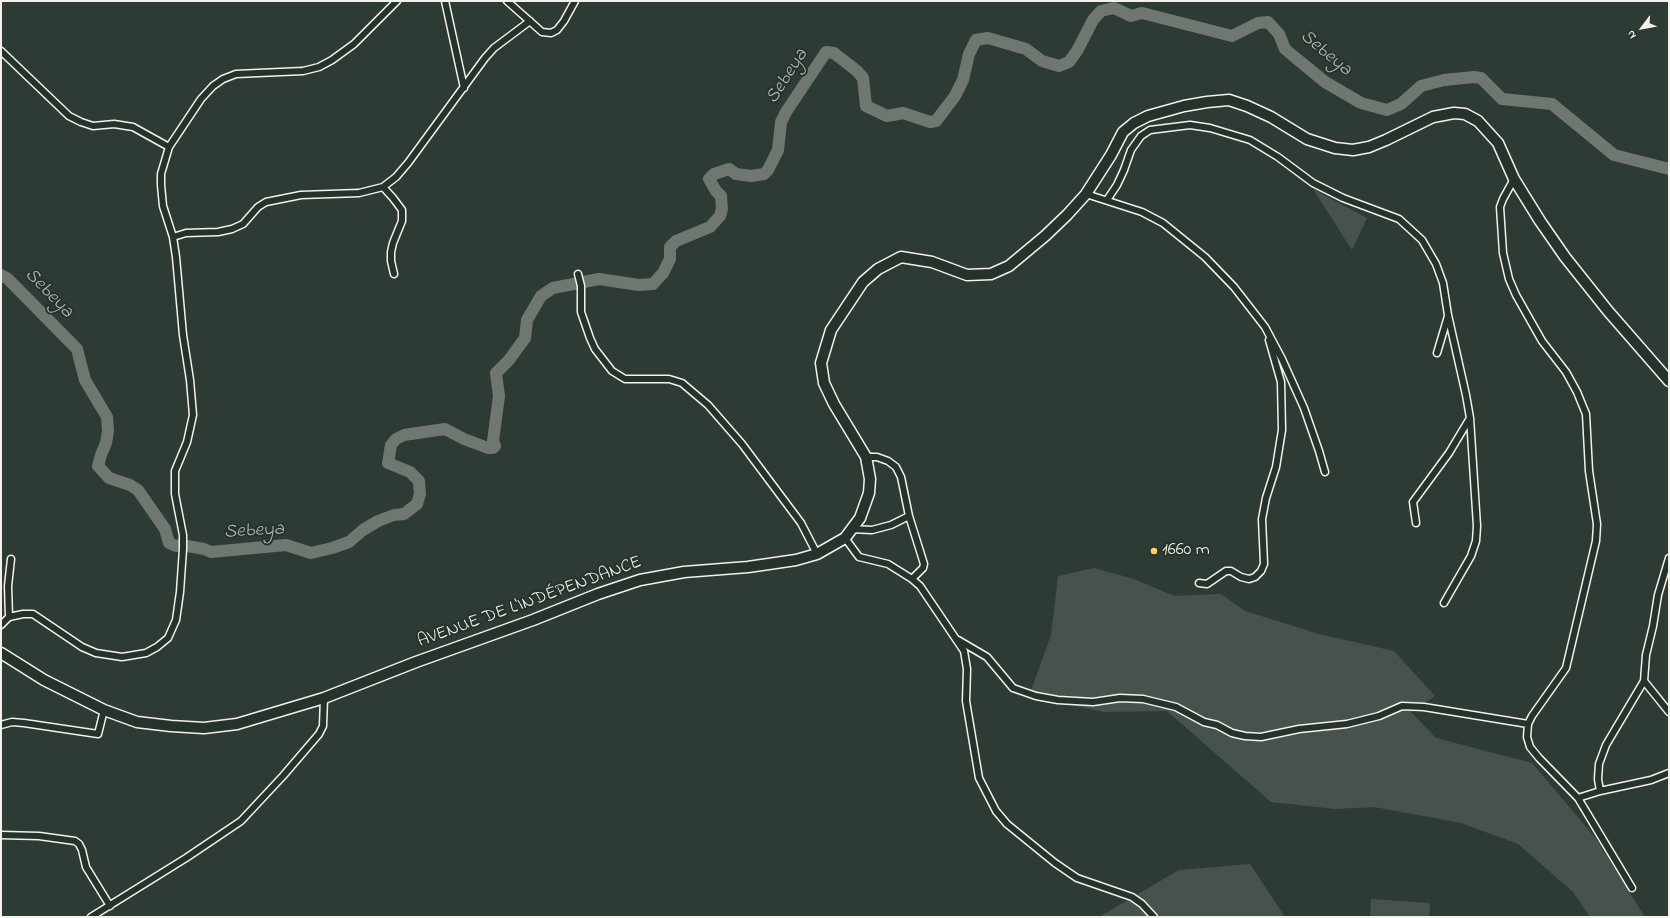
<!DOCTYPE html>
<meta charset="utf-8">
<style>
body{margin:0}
#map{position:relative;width:1670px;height:918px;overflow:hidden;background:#2e3b34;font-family:"Indie Flower",sans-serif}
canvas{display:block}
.frame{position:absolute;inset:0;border:2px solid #f4f1e8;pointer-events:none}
.north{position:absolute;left:1622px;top:8px;width:40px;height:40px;-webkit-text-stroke:3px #26332d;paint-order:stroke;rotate:238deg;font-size:11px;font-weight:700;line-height:16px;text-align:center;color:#f4f1e8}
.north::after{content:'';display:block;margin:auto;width:14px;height:18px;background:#f4f1e8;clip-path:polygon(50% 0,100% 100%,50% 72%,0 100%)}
</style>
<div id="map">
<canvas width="1670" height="918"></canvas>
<div class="frame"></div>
<div class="north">N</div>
</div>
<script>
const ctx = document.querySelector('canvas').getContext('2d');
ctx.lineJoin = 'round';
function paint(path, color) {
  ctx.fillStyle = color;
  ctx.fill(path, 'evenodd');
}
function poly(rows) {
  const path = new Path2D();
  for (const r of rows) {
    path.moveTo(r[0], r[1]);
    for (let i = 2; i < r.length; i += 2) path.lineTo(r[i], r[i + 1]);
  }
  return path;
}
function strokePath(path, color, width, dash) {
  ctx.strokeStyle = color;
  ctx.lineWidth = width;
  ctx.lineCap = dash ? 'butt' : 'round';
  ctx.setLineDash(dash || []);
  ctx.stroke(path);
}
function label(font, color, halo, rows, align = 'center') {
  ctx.font = font + ' "Indie Flower",sans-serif';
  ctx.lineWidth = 4;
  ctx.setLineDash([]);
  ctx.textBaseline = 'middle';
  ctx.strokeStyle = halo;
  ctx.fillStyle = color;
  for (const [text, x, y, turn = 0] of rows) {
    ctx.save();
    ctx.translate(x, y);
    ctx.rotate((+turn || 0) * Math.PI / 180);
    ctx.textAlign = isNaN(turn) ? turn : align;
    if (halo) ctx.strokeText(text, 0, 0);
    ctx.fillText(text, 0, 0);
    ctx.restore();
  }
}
const green = poly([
 [1313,189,1367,218,1352,250],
 [1094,568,1134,579,1174,596,1221,594,1245,611,1319,634,1394,651,1435,696,1411,712,1436,738,1532,763,1594,836,1645,917,1590,917,1573,892,1518,844,1461,823,1374,807,1335,809,1271,802,1167,711,1104,712,1029,696,1051,635,1058,576],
 [1250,864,1285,917,1099,917,1179,870],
 [1371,899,1430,903,1429,917,1370,917]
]);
const river = poly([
 [1,275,8,279,77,349,85,380,107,417,108,431,106,443,101,455,98,466,109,478,130,485,138,490,165,529,169,543,176,546,182,545,204,549,211,552,286,545,311,553,332,548,349,542,363,530,378,521,394,515,404,514,417,504,420,494,419,481,410,472,388,463,391,445,396,439,404,435,445,429,464,439,488,448,493,448,495,446,493,441,499,396,496,373,509,360,525,338,527,320,541,296,553,288,599,279,639,285,653,284,663,273,670,259,670,247,676,241,710,227,720,216,722,209,721,196,716,191,709,179,714,174,729,169,736,174,751,176,764,174,768,170,778,150,781,122,786,112,826,52,834,53,857,71,863,78,866,106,887,116,903,113,930,122,936,121,955,96,963,80,969,54,976,40,988,38,1026,49,1042,61,1059,66,1069,62,1077,51,1093,20,1101,11,1114,8,1131,16,1142,13,1232,36,1258,23,1268,22,1279,34,1285,49,1291,54,1325,82,1361,103,1387,110,1401,104,1421,86,1444,80,1474,77,1481,78,1502,99,1552,104,1614,155,1669,169]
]);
const minor = poly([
 [445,1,464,88],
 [507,1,542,32,551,33,557,30,564,21,575,1],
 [1,51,69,116,81,122,93,126,114,124,133,127,169,147],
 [1514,179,1503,199,1500,207,1503,253,1509,279,1516,295,1542,341,1566,372,1577,392,1586,414,1589,471,1597,524,1596,541,1566,668,1532,716,1528,724,1527,737,1530,747,1539,758,1578,798,1632,888],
 [383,187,393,198,402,210,402,221,393,243,391,252,391,261,394,274],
 [1086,194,1142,212,1163,223,1205,257,1234,287,1265,327,1282,359,1304,408,1319,451,1325,472],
 [1107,200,1117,185,1124,170,1131,150,1141,136,1150,130,1190,125,1210,128,1250,140,1278,157,1313,183,1343,198,1399,219,1422,240,1436,264,1443,283,1448,315,1466,395,1470,418,1477,526,1476,541,1471,556,1444,603],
 [173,237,186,233,218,232,232,229,243,224,258,207,266,202,301,195,359,193,383,187,396,177,408,163,485,58,494,48,530,21],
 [578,274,581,286,581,312,590,338,595,349,612,371,625,379,669,379,682,383,708,405,742,444,801,523,817,554],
 [1437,353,1448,316],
 [866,457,877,457,888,461,896,467,901,477,909,516,924,564,923,568,912,579],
 [1416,523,1413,502,1449,453,1470,418],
 [851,529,872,530,891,525,909,516],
 [845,538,859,557,888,564,912,579,920,586,964,651,967,669,966,701,979,778,996,811,1007,824,1055,863,1077,878,1132,897,1142,904,1154,917],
 [1199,583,1207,584,1226,571,1231,571,1241,577,1249,579,1255,577,1261,571,1264,564,1262,519,1266,498,1276,467,1282,430,1281,382,1269,340],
 [9,617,8,586,11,559],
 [1,625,9,617,23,614,33,614,82,647,96,653,122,657,146,653,157,647,168,638,176,620,180,592,183,549,183,535,175,494,175,471,187,442,193,415,190,380,183,335,176,257,173,237,163,206,161,185,161,174,169,147,201,99,213,86,223,79,236,74,303,71,319,67,332,60,354,44,397,1],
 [958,640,987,657,1013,688,1036,696,1058,700,1093,702,1120,698,1143,699,1176,707,1204,722,1217,725,1232,733,1245,736,1261,737,1299,729,1347,724,1379,716,1402,706,1424,707,1528,724],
 [1644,681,1669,712],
 [1,725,12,722,24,723,98,734,104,710],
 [1600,791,1598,779,1599,764,1606,745,1644,681,1646,655,1653,626,1658,595,1669,558],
 [1578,798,1600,791,1651,780,1669,773],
 [1,835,39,836,75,841,79,844,82,850,86,867,110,906],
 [91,917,186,858,241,821,283,776,319,734,323,726,324,698]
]);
const trunk = poly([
 [1,653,44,680,104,710,137,722,171,726,204,728,237,724,324,698,416,662,533,620,598,594,640,580,684,572,748,567,796,560,817,554,845,538,860,518,869,493,870,479,866,457,834,404,824,383,821,363,831,330,863,282,878,269,901,257,932,262,967,275,991,274,1009,266,1045,236,1067,215,1086,194,1111,155,1123,132,1134,123,1148,116,1184,106,1207,102,1229,100,1247,106,1271,117,1307,139,1335,148,1353,150,1369,147,1386,140,1433,117,1454,113,1465,114,1478,121,1498,143,1514,179,1540,221,1565,257,1608,311,1669,381]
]);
const markers = [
 [1154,551,4,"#ffd166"]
];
const poiNames = [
 ["1660 m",1162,551]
];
const streetNames = [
 ["AVENUE DE L'INDÉPENDANCE",530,603,-20]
];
const waterNames = [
 ["Sebeya",1325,54,40],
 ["Sebeya",788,77,-57],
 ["Sebeya",48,294,46],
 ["Sebeya",254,532,-3]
];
paint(green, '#48524c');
strokePath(river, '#6f7770', 12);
strokePath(minor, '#f4f1e8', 9);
strokePath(trunk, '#f4f1e8', 13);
strokePath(minor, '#26332d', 6);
strokePath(trunk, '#26332d', 10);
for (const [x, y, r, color] of markers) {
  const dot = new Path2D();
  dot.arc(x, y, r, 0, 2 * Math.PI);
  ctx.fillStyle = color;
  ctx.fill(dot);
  strokePath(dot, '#26332d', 1.5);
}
label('18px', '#f4f1e8', '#26332d', poiNames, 'left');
label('18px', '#f4f1e8', '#26332d', streetNames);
label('italic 19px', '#b8bab2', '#26332d', waterNames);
</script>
